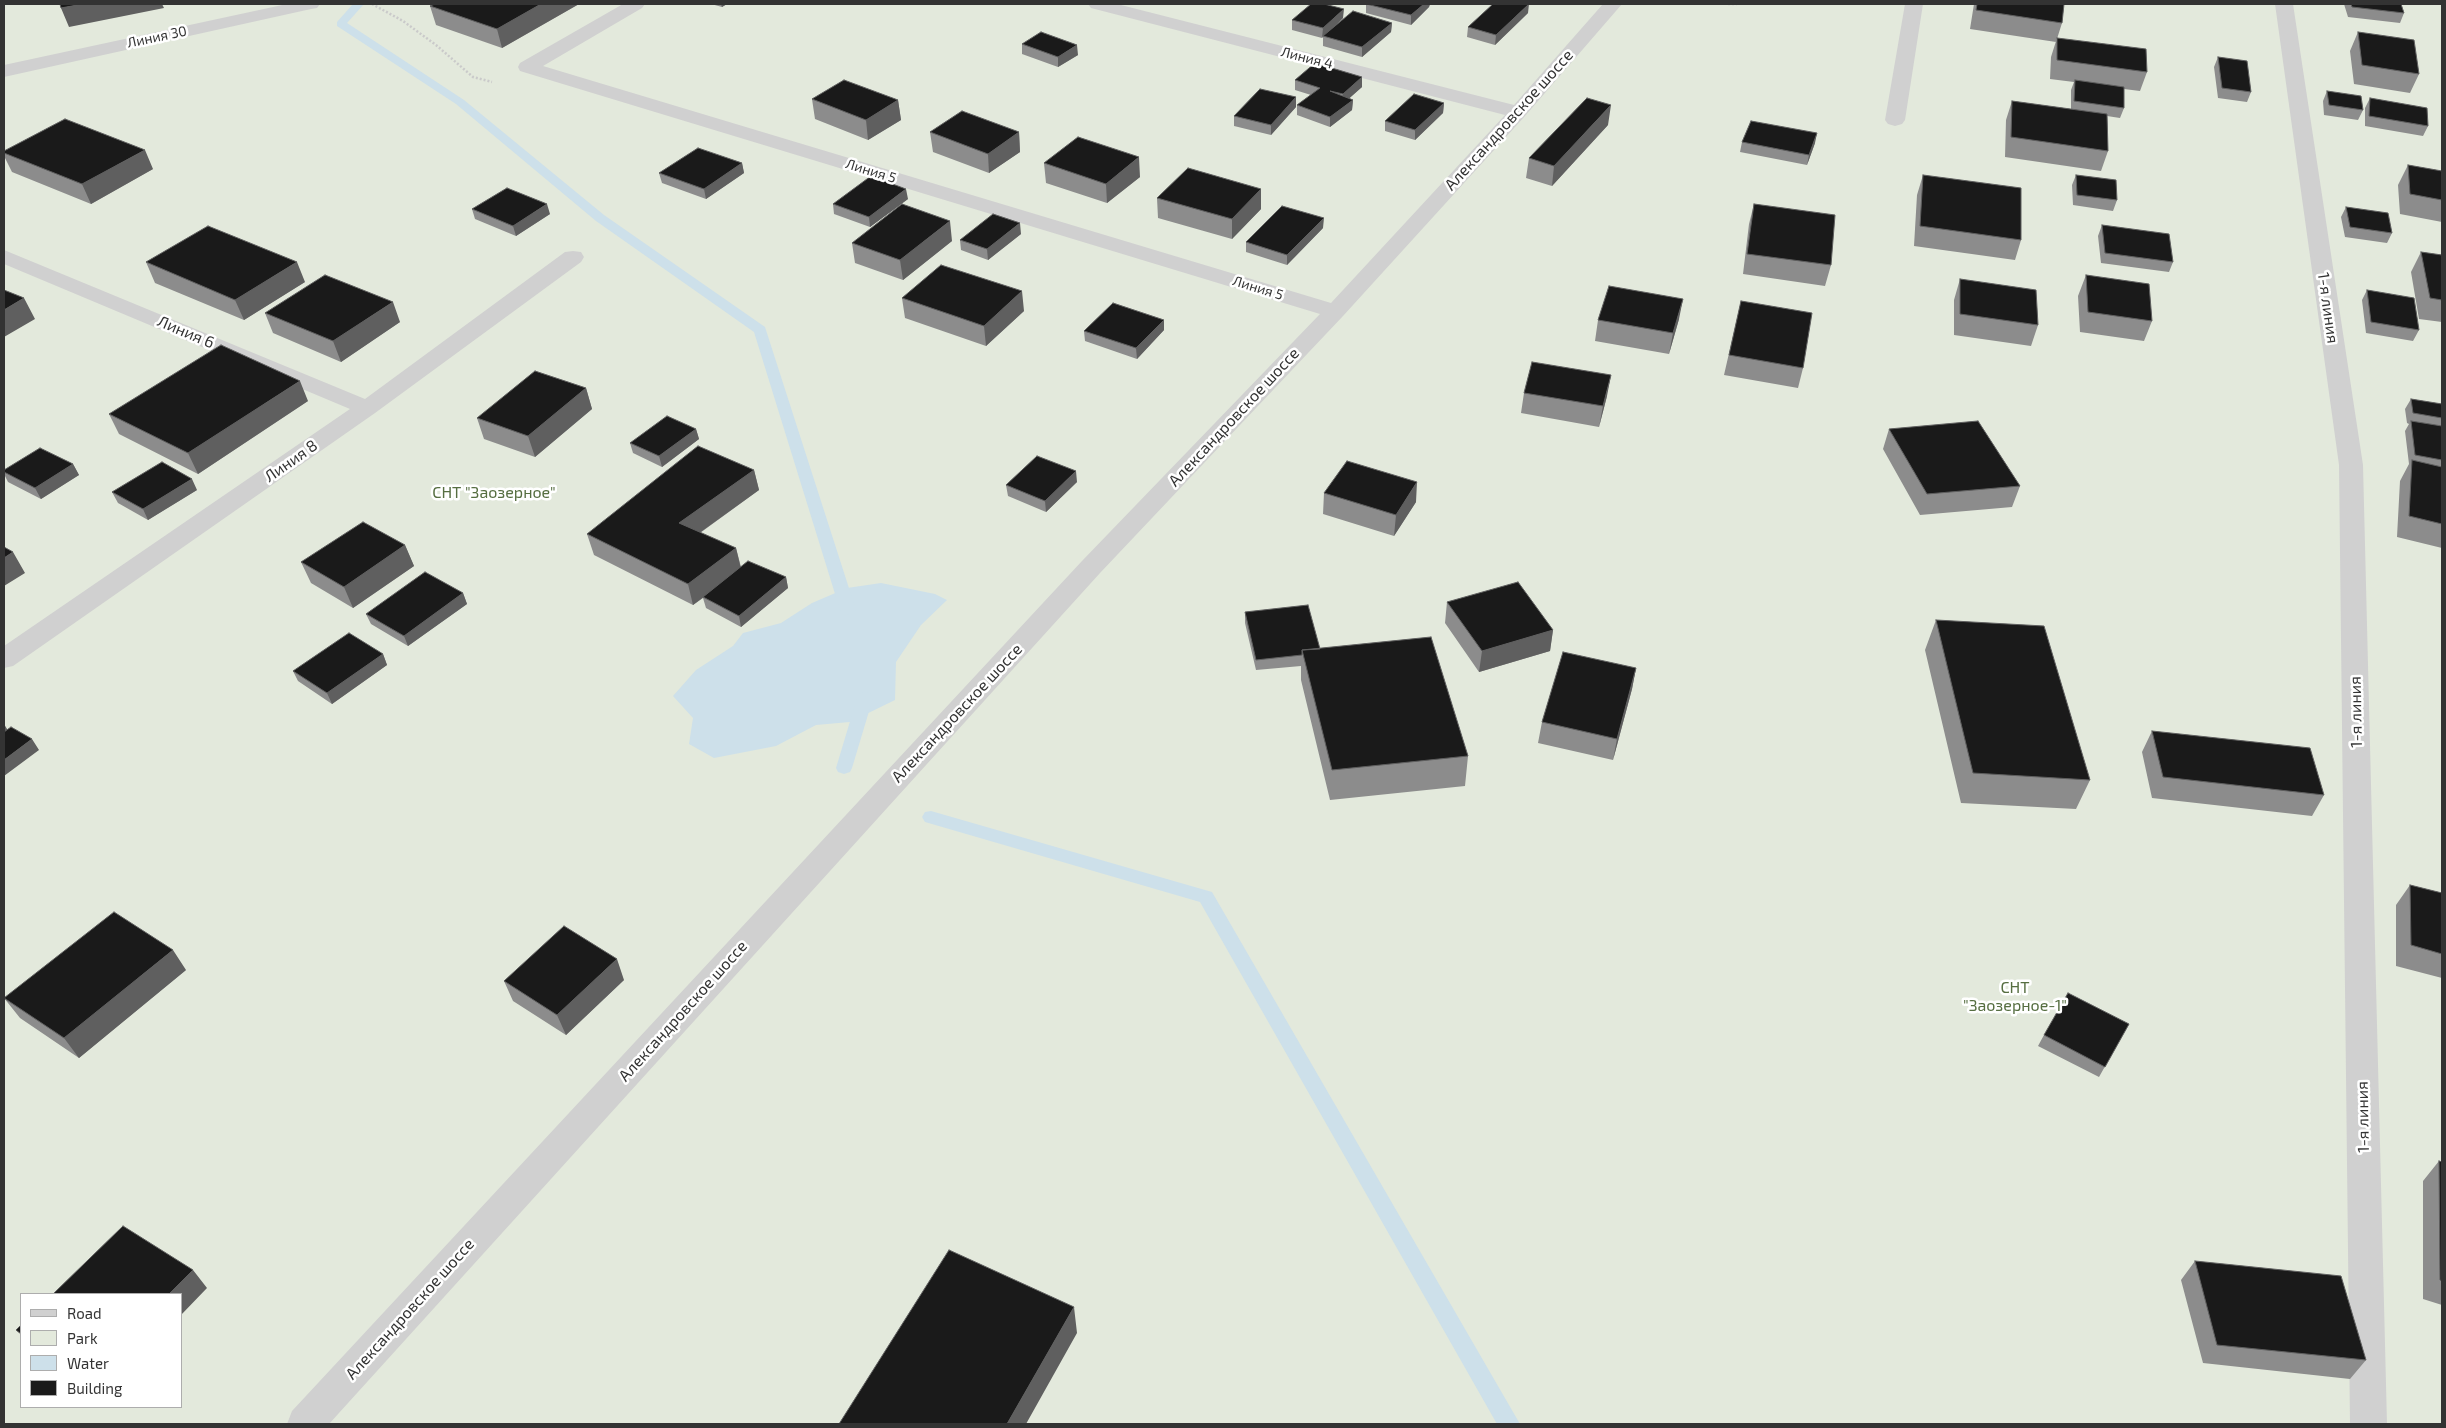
<!DOCTYPE html>
<meta charset="utf-8">
<style>
body{margin:0}
#map{position:relative;width:2446px;height:1428px;overflow:hidden;background:#fff;font-family:"Exo 2",sans-serif}
canvas{display:block}
.frame{position:absolute;inset:0;border:5px solid #333;pointer-events:none}
.legend{position:absolute;left:20px;top:1293px;width:162px;height:115px;box-sizing:border-box;background:#fff;border:1px solid #adadad;margin:0;padding:6px 9px;list-style:none;font-size:15px;color:#333}
.legend li{display:flex;align-items:center;gap:10px;height:25px}
.legend b{width:25px;border:1px solid #adadad}
</style>
<div id="map">
<canvas width="2446" height="1428"></canvas>
<div class="frame"></div>
<ul class="legend">
<li><b style="height:6px;background:#d0d0d0"></b>Road</li>
<li><b style="height:14px;background:#e3e9dc"></b>Park</li>
<li><b style="height:14px;background:#cde0ea"></b>Water</li>
<li><b style="height:14px;background:#1a1a1a"></b>Building</li>
</ul>
</div>
<script>
const ctx = document.querySelector('canvas').getContext('2d');
ctx.lineJoin = 'round';
function paint(path, color) {
  ctx.fillStyle = color;
  ctx.fill(path, 'evenodd');
}
function poly(rows) {
  const path = new Path2D();
  for (const r of rows) {
    path.moveTo(r[0], r[1]);
    for (let i = 2; i < r.length; i += 2) path.lineTo(r[i], r[i + 1]);
  }
  return path;
}
function strokePath(path, color, width, dash) {
  ctx.strokeStyle = color;
  ctx.lineWidth = width;
  ctx.lineCap = dash ? 'butt' : 'round';
  ctx.setLineDash(dash || []);
  ctx.stroke(path);
}
function label(font, color, halo, rows, align = 'center') {
  ctx.font = font + ' "Exo 2",sans-serif';
  ctx.lineWidth = 5;
  ctx.setLineDash([]);
  ctx.textBaseline = 'middle';
  ctx.strokeStyle = halo;
  ctx.fillStyle = color;
  for (const [text, x, y, turn = 0] of rows) {
    ctx.save();
    ctx.translate(x, y);
    ctx.rotate((+turn || 0) * Math.PI / 180);
    ctx.textAlign = isNaN(turn) ? turn : align;
    if (halo) ctx.strokeText(text, 0, 0);
    ctx.fillText(text, 0, 0);
    ctx.restore();
  }
}
const green = poly([
 [4,4,2442,4,2442,1424,4,1424],
 [21,1294,181,1294,181,1407,21,1407]
]);
const water = poly([
 [881,583,935,594,947,600,921,625,896,662,895,700,850,722,816,725,776,746,714,758,689,744,693,718,673,696,696,670,733,646,743,633,781,623,812,603,847,588]
]);
const stream = poly([
 [353,4,364,4,347,23,464,100,604,215,765,327,856,610,853,614,848,615,843,614,840,610,754,332,596,221,456,104,337,26,337,22,353,4],
 [865,692,871,694,873,698,852,768,850,772,844,774,838,772,836,768,857,698,859,694,865,692],
 [931,811,1212,892,1520,1424,1497,1424,1200,902,925,822,922,817,925,812,931,811]
]);
const path = poly([
 [372,4,403,21,436,45,473,77,492,82],
 [1728,4,1737,4]
]);
const minor = poly([
 [287,4,320,4,317,8,311,9,4,77,4,65,287,4],
 [623,4,645,4,642,8,543,66,1331,303,1505,115,1091,8,1088,4,1117,4,1514,105,1603,4,1622,4,1525,116,1343,316,1100,573,329,1424,287,1424,292,1411,1082,561,1320,314,520,71,518,67,520,63,623,4],
 [1905,4,1923,4,1905,120,1902,124,1895,126,1888,124,1885,120,1905,4],
 [2275,4,2293,4,2363,465,2387,1424,2350,1424,2339,465,2275,4],
 [4,250,365,399,565,252,573,251,581,252,584,257,581,262,375,413,13,666,4,668,4,646,350,409,4,264,4,250]
]);
const wall = poly([
 [435,4,579,4,502,48,436,25,430,6],
 [711,4,727,4,722,7],
 [1366,4,1430,4,1429,7,1411,25,1366,13],
 [1974,4,2064,4,2062,23,2056,42,1970,29],
 [2344,4,2401,4,2404,13,2400,23,2348,17],
 [1528,13,1495,45,1467,37,1468,27],
 [1343,18,1337,25,1392,23,1391,32,1362,57,1323,46,1323,37,1322,38,1292,30,1292,20],
 [2358,32,2419,74,2410,93,2354,84,2350,51],
 [2057,38,2147,72,2140,91,2124,89,2124,108,2120,118,2107,116,2108,151,2101,171,2005,157,2006,120,2012,101,2071,109,2071,90,2074,82,2050,79,2051,57],
 [1022,44,1078,55,1058,67,1022,54],
 [2218,57,2251,92,2247,102,2218,98,2214,67],
 [1362,77,1362,87,1349,98,1353,100,1352,110,1330,127,1297,115,1297,105,1311,95,1295,90,1295,80],
 [2327,91,2363,110,2358,120,2324,115,2323,101],
 [2370,98,2428,126,2423,136,2365,126,2365,108],
 [812,99,898,100,901,120,868,140,815,119],
 [1444,103,1443,113,1415,140,1385,131,1385,121],
 [1296,107,1271,135,1234,126,1234,116],
 [1608,125,1552,186,1526,178,1529,158],
 [930,132,1019,132,1020,152,989,173,933,152],
 [1742,142,1815,143,1807,165,1740,152],
 [4,151,153,169,91,204,12,172,4,156],
 [742,163,744,173,706,199,662,183,659,173],
 [1044,163,1140,177,1107,203,1046,183],
 [2408,165,2442,171,2442,222,2400,214,2398,185],
 [1923,175,2021,240,2015,260,1914,246,1917,195],
 [2076,175,2117,200,2113,211,2073,205,2072,185],
 [1261,189,1261,209,1232,239,1158,218,1157,198],
 [908,199,870,227,834,214,833,204],
 [1754,204,1831,265,1825,286,1743,274,1749,224],
 [2346,207,2392,233,2387,243,2345,237,2341,217],
 [472,209,550,214,516,236,475,219],
 [2102,225,2173,262,2169,272,2101,263,2098,236],
 [1323,228,1287,265,1246,252,1246,242],
 [1021,234,988,260,961,250,960,240],
 [952,241,903,280,855,263,852,243],
 [2421,252,2442,255,2442,322,2419,319,2411,272],
 [146,262,305,282,244,320,155,283],
 [2086,275,2152,321,2144,341,2080,332,2078,296],
 [1960,279,2038,325,2031,346,1954,335,1954,300],
 [2367,290,2419,330,2413,341,2366,333,2362,300],
 [902,298,1024,311,986,346,905,318],
 [1741,301,1803,368,1798,388,1724,375],
 [265,313,400,322,341,362,273,333],
 [1679,319,1669,354,1595,341,1598,320],
 [1164,320,1164,330,1137,359,1085,341,1084,331],
 [586,388,592,409,535,457,484,439,477,418],
 [1524,393,1607,396,1599,427,1521,413],
 [2411,399,2442,404,2442,548,2397,537,2400,481,2409,464,2405,431,2409,424,2407,423,2405,409],
 [308,401,198,474,119,434,109,414],
 [696,429,699,439,662,467,633,453,630,443],
 [1889,429,2020,486,2012,507,1920,515,1883,449],
 [73,464,79,475,41,499,8,482,4,474,4,470],
 [754,470,759,490,700,533,736,548,741,567,786,577,788,588,741,627,706,608,703,598,693,605,594,555,587,534],
 [1077,482,1046,512,1008,496,1006,485],
 [197,490,148,520,118,503,112,492],
 [1324,493,1416,502,1394,536,1323,514],
 [405,545,414,566,353,608,311,583,301,562],
 [463,593,467,604,408,646,371,624,366,614],
 [1447,602,1553,630,1550,651,1479,672,1445,623],
 [1245,612,1320,649,1468,756,1465,786,1330,800,1301,680,1301,666,1256,670,1245,623],
 [1936,620,2090,780,2076,809,1961,803,1925,650],
 [383,654,387,665,332,704,298,681,293,671],
 [1636,668,1632,689,1613,760,1538,743,1542,722],
 [2152,731,2324,795,2312,816,2152,798,2142,752],
 [2410,885,2442,893,2442,978,2396,966,2396,905],
 [186,970,79,1058,20,1018,4,998],
 [624,980,566,1035,513,1001,504,981],
 [2129,1024,2099,1077,2038,1046,2044,1035],
 [2439,1161,2442,1162,2442,1305,2423,1299,2423,1181],
 [2195,1261,2366,1360,2350,1379,2203,1363,2181,1280]
]);
const shadedWall = poly([
 [83,4,162,4,164,8,69,27,61,8],
 [541,4,579,4,502,48,497,29],
 [721,4,727,4,722,7],
 [1424,4,1430,4,1429,7,1411,25,1411,15],
 [1529,4,1528,13,1495,45,1496,35],
 [1344,9,1343,18,1324,36,1323,36,1322,38,1323,28],
 [1392,23,1391,32,1362,57,1362,47],
 [1077,45,1078,55,1058,67,1058,57],
 [1362,77,1362,87,1343,104,1343,94],
 [1296,97,1296,107,1271,135,1271,125],
 [898,100,901,120,868,140,866,120],
 [1353,100,1352,110,1330,127,1330,117],
 [1444,103,1443,113,1415,140,1415,130],
 [1611,105,1608,125,1552,186,1554,166],
 [1019,132,1020,152,989,173,988,154],
 [1817,133,1815,143,1807,165,1809,155],
 [145,150,153,169,91,204,82,184],
 [1139,157,1140,177,1107,203,1106,184],
 [742,163,744,173,706,199,704,189],
 [906,189,908,199,870,227,869,217],
 [1261,189,1261,209,1232,239,1232,219],
 [547,204,550,214,516,236,513,226],
 [1324,218,1323,228,1287,265,1287,255],
 [950,221,952,241,903,280,900,260],
 [1020,223,1021,234,988,260,987,249],
 [297,262,305,282,244,320,235,300],
 [1022,291,1024,311,986,346,984,326],
 [24,298,35,319,4,337,4,310],
 [1683,299,1679,319,1669,354,1673,333],
 [393,302,400,322,341,362,333,341],
 [1164,320,1164,330,1137,359,1136,348],
 [1611,375,1607,396,1599,427,1603,406],
 [300,381,308,401,198,474,188,453],
 [586,388,592,409,535,457,528,436],
 [696,429,699,439,662,467,659,456],
 [73,464,79,475,41,499,35,488],
 [754,470,759,490,684,544,679,523],
 [1076,471,1077,482,1046,512,1045,501],
 [192,479,197,490,148,520,143,509],
 [1417,482,1416,502,1394,536,1396,515],
 [405,545,414,566,353,608,344,587],
 [736,548,741,569,693,605,688,584],
 [13,552,25,573,4,586,4,558],
 [786,577,788,588,741,627,739,616],
 [463,593,467,604,408,646,404,636],
 [1553,630,1550,651,1479,672,1482,651],
 [383,654,387,665,332,704,327,693],
 [1636,668,1632,689,1613,760,1617,739],
 [4,724,10,734,4,739],
 [32,739,39,750,4,776,4,760],
 [173,950,186,970,79,1058,64,1038],
 [617,959,624,980,566,1035,557,1015],
 [193,1270,207,1288,181,1315,181,1294,169,1294],
 [1074,1307,1077,1333,1026,1424,1007,1424]
]);
const building = poly([
 [60,4,83,4,61,8,60,4],
 [435,4,541,4,497,29,430,6,435,4],
 [1311,4,1324,4,1344,9,1323,28,1292,20,1311,4],
 [1366,4,1424,4,1411,15,1366,4],
 [1493,4,1529,4,1496,35,1468,27,1493,4],
 [1977,4,2064,4,2062,23,1976,10,1977,4],
 [2351,4,2401,4,2404,13,2352,7,2351,4],
 [1353,11,1392,23,1362,47,1323,36,1353,11],
 [1041,32,1077,45,1058,57,1022,44,1041,32],
 [2358,32,2414,40,2419,74,2362,65,2358,32],
 [2057,38,2146,49,2147,72,2057,60,2057,38],
 [2218,57,2247,61,2251,92,2222,88,2218,57],
 [1315,63,1362,77,1343,94,1330,91,1353,100,1330,117,1297,105,1320,88,1295,80,1315,63],
 [844,80,898,100,866,120,812,99,844,80],
 [2075,80,2124,87,2124,108,2074,101,2075,80],
 [1260,89,1296,97,1271,125,1234,116,1260,89],
 [2327,91,2361,96,2363,110,2329,105,2327,91],
 [1414,94,1444,103,1415,130,1385,121,1414,94],
 [1587,98,1611,105,1554,166,1529,158,1587,98],
 [2370,98,2427,108,2428,126,2369,116,2370,98],
 [2012,101,2107,114,2108,151,2011,137,2012,101],
 [962,111,1019,132,988,154,930,132,962,111],
 [65,119,145,150,82,184,4,153,4,151,65,119],
 [1751,121,1817,133,1809,155,1742,142,1751,121],
 [1078,137,1139,157,1106,184,1044,163,1078,137],
 [698,148,742,163,704,189,659,173,698,148],
 [2408,165,2442,171,2442,200,2410,194,2408,165],
 [1188,168,1261,189,1232,219,1157,198,1188,168],
 [1923,175,2021,188,2021,240,1920,226,1923,175],
 [2076,175,2116,180,2117,200,2077,195,2076,175],
 [871,176,906,189,869,217,833,204,871,176],
 [507,188,547,204,513,226,472,209,507,188],
 [902,204,950,221,900,260,852,243,902,204],
 [1754,204,1835,215,1831,265,1747,254,1754,204],
 [1282,206,1324,218,1287,255,1246,242,1282,206],
 [2346,207,2388,213,2392,233,2350,227,2346,207],
 [993,214,1020,223,987,249,960,240,993,214],
 [2102,225,2169,234,2173,262,2105,253,2102,225],
 [208,226,297,262,235,300,146,262,208,226],
 [2421,252,2442,255,2442,300,2430,298,2421,252],
 [941,265,1022,291,984,326,902,298,941,265],
 [325,275,393,302,333,341,265,313,325,275],
 [2086,275,2149,284,2152,321,2088,312,2086,275],
 [1960,279,2036,290,2038,325,1960,314,1960,279],
 [1609,286,1683,299,1673,333,1598,320,1609,286],
 [4,290,24,298,4,310,4,290],
 [2367,290,2414,298,2419,330,2371,322,2367,290],
 [1741,301,1812,313,1803,368,1729,355,1741,301],
 [1113,303,1164,320,1136,348,1084,331,1113,303],
 [221,345,300,381,188,453,109,414,221,345],
 [1532,362,1611,375,1603,406,1524,393,1532,362],
 [535,371,586,388,528,436,477,418,535,371],
 [2411,399,2442,404,2442,418,2413,413,2411,399],
 [667,416,696,429,659,456,630,443,667,416],
 [1978,421,2020,486,1927,494,1889,429,1978,421],
 [2411,421,2442,426,2442,460,2415,455,2411,421],
 [698,446,754,470,679,523,736,548,688,584,587,534,698,446],
 [40,448,73,464,35,488,4,472,4,470,40,448],
 [1037,456,1076,471,1045,501,1006,485,1037,456],
 [2412,460,2442,467,2442,524,2409,516,2412,460],
 [1347,461,1417,482,1396,515,1324,493,1347,461],
 [162,462,192,479,143,509,112,492,162,462],
 [363,522,405,545,344,587,301,562,363,522],
 [4,547,13,552,4,558,4,547],
 [748,561,786,577,739,616,703,597,748,561],
 [425,572,463,593,404,636,366,614,425,572],
 [1518,582,1553,630,1482,651,1447,602,1518,582],
 [1308,605,1320,649,1302,650,1302,655,1256,660,1245,612,1308,605],
 [1936,620,2044,626,2090,780,1973,773,1936,620],
 [349,633,383,654,327,693,293,671,349,633],
 [1431,637,1468,756,1332,770,1302,650,1431,637],
 [1563,652,1636,668,1617,739,1542,722,1563,652],
 [11,727,32,739,4,760,4,732,11,727],
 [2152,731,2310,748,2324,795,2163,777,2152,731],
 [2410,885,2442,893,2442,954,2411,945,2410,885],
 [114,912,173,950,64,1038,4,998,114,912],
 [564,926,617,959,557,1015,504,981,564,926],
 [2068,993,2129,1024,2105,1067,2044,1035,2068,993],
 [2439,1161,2442,1162,2442,1281,2440,1280,2439,1161],
 [123,1226,193,1270,169,1294,53,1294,123,1226],
 [949,1250,1074,1307,1007,1424,839,1424,949,1250],
 [2195,1261,2341,1276,2366,1360,2217,1345,2195,1261],
 [21,1325,21,1334,16,1330,21,1325]
]);
const farStreetnames = [
 ["Линия 30",157,37,-12],
 ["Линия 4",1307,58,14],
 ["Линия 5",871,171,17],
 ["Линия 5",1258,288,17]
];
const streetNames = [
 ["Александровское шоссе",1509,120,-48],
 ["1-я линия",2328,308,82],
 ["Линия 6",186,332,23],
 ["Александровское шоссе",1234,417,-47],
 ["Линия 8",291,461,-35],
 ["1-я линия",2356,712,-91],
 ["Александровское шоссе",957,713,-47],
 ["Александровское шоссе",683,1011,-48],
 ["1-я линия",2363,1117,-91],
 ["Александровское шоссе",410,1309,-48]
];
const parkNames = [
 ["СНТ \"Заозерное\"",494,493],
 ["СНТ",2015,988],
 ["\"Заозерное-1\"",2015,1006]
];
paint(green, '#e3e9dc');
paint(water, '#cde0ea');
paint(stream, '#cde0ea');
strokePath(path, '#cacaca', 2.5, [2, 2]);
paint(minor, '#d0d0d0');
paint(wall, '#8c8c8c');
paint(shadedWall, '#5f5f5f');
paint(building, '#1a1a1a');
strokePath(building, '#5f5f5f', 1);
label('14px', '#333', '#fff', farStreetnames);
label('16px', '#333', '#fff', streetNames);
label('16px', '#566e41', '#fff', parkNames);
</script>
